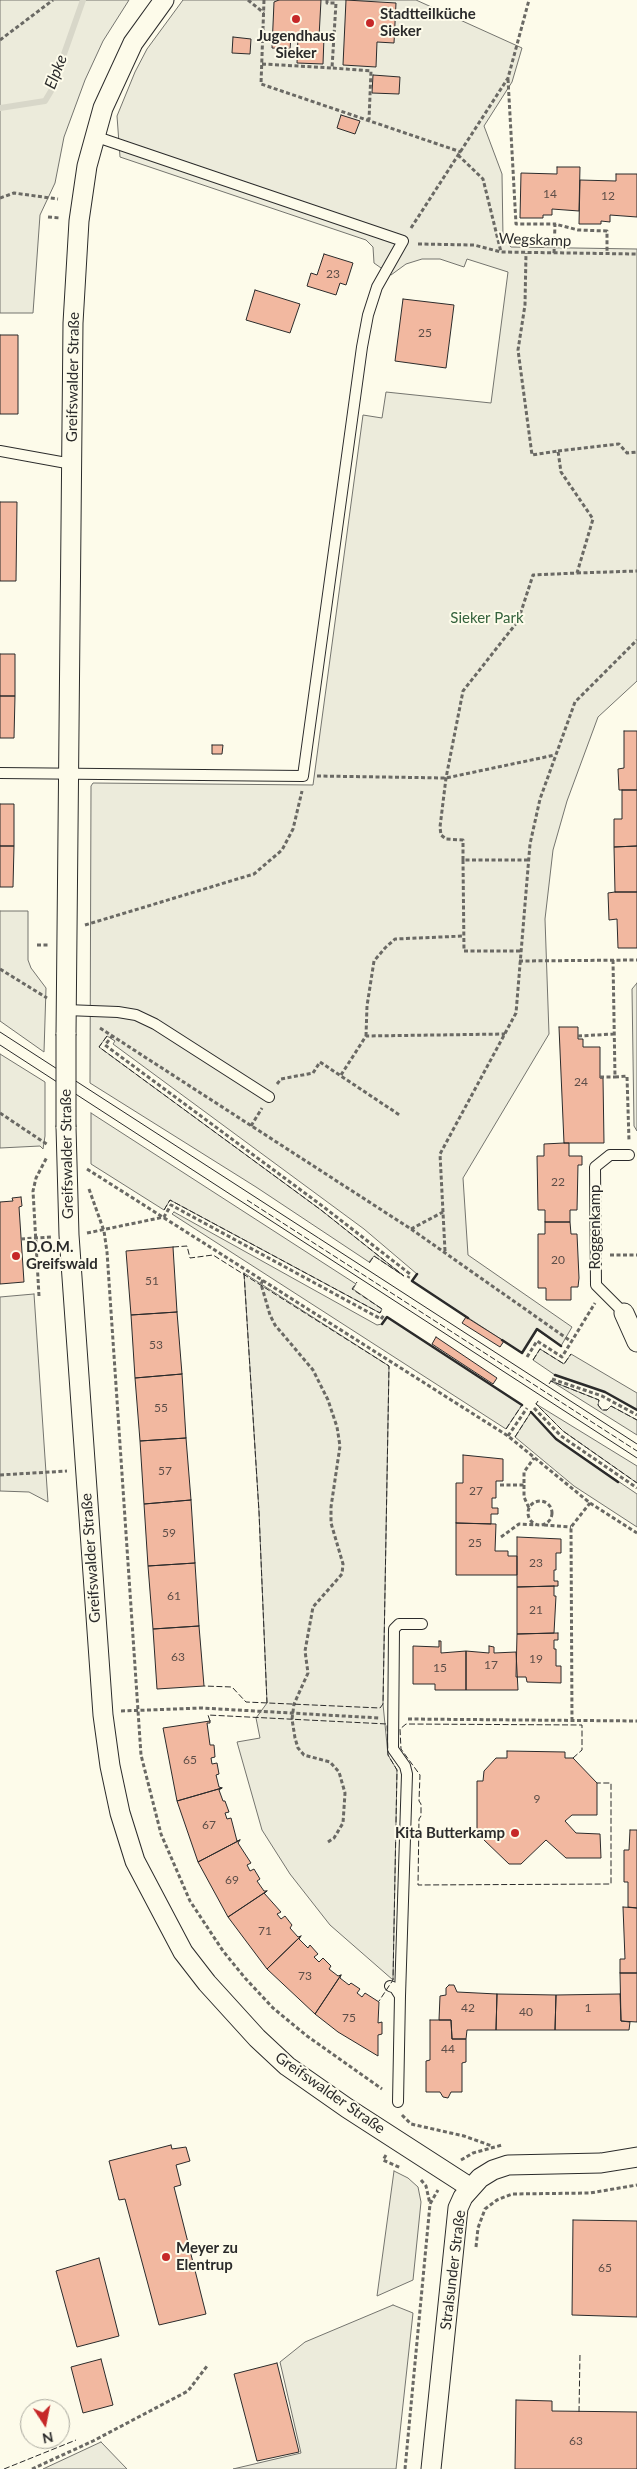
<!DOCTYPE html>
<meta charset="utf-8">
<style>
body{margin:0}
#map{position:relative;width:637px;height:2469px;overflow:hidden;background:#fdfbea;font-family:Lato,sans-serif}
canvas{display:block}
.north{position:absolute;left:20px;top:2399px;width:50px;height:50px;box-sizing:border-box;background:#fdfbea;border:1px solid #a9a89e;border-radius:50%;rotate:169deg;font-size:14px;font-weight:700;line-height:20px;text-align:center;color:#2b2b2b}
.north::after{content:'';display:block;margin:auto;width:18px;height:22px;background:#c62828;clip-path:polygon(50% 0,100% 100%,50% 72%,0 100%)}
</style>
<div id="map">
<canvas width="637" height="2469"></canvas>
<div class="north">N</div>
</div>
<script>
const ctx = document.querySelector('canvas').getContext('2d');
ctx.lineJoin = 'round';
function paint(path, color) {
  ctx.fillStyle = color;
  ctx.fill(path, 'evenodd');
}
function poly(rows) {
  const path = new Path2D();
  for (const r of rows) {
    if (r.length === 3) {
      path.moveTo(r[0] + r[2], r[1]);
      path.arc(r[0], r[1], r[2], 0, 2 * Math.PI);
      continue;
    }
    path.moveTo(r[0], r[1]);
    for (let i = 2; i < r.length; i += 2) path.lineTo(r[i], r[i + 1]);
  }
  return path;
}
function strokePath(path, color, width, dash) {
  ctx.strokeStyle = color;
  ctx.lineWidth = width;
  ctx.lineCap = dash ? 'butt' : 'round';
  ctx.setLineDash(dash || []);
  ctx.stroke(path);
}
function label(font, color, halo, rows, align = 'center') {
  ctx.font = font + ' Lato,sans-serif';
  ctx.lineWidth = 4;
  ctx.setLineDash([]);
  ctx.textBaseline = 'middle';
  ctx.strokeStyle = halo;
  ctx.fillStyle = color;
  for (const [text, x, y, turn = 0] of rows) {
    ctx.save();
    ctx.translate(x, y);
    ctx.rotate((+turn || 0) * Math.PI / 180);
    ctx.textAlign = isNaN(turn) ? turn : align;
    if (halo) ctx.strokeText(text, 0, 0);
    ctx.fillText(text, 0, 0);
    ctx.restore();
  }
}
const green = poly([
 [0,0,129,0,103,41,85,80,64,137,55,183,40,215,33,313,0,313,0,0],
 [183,0,416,0,522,48,512,82,484,126,502,174,503,238,511,247,637,249,637,681,598,717,567,801,553,850,545,919,549,1034,463,1178,468,1255,572,1327,561,1346,537,1330,522,1353,412,1281,417,1274,364,1229,113,1044,115,1041,107,1036,99,1047,321,1210,404,1276,374,1256,369,1262,256,1187,90,1083,91,786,93,783,313,785,363,415,382,418,386,392,491,403,508,272,467,259,464,267,440,259,422,259,406,264,391,275,374,263,373,247,366,240,120,157,117,116,135,72,147,49,183,0],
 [0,911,28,911,28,960,31,968,46,988,44,1052,0,1021,0,911],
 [637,983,637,1131,634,1126,632,989,637,983],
 [0,1054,45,1082,45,1136,43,1149,40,1146,0,1148,0,1054],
 [91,1113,356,1284,353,1289,382,1309,380,1313,170,1200,164,1210,91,1164,91,1113],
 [174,1212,377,1325,382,1324,387,1317,522,1405,506,1429,172,1214,174,1212],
 [244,1273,389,1366,383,1704,388,1755,397,1770,393,1980,330,1925,290,1874,262,1830,237,1742,260,1738,256,1718,267,1703,259,1512,244,1273],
 [34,1294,45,1458,48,1502,29,1492,0,1491,0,1297,34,1294],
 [540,1349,564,1364,571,1354,637,1393,637,1410,605,1392,555,1375,533,1360,540,1349],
 [551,1381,599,1400,598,1405,602,1410,607,1410,611,1406,637,1420,637,1435,551,1381],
 [536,1404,637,1466,637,1483,563,1431,536,1404],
 [531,1412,556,1439,637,1494,637,1527,574,1486,515,1437,531,1412],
 [394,2171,408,2178,418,2187,421,2202,413,2280,377,2296,394,2171],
 [393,2305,413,2313,396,2469,233,2469,301,2453,280,2362,305,2342,393,2305],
 [101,2442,127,2469,43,2469,101,2442]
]);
const stream = poly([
 [0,108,45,101,51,91,83,0]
]);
const building = poly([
 [279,0,321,0,319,37,324,37,323,64,297,63,298,37,291,37,290,49,272,48,274,2,279,0],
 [346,0,396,3,394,43,377,42,376,67,343,65,346,0],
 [233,37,251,39,250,54,232,53,233,37],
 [373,75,400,77,399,94,372,93,373,75],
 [341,115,360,121,355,134,337,128,341,115],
 [557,167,580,167,579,211,552,209,552,215,543,215,543,218,520,218,521,173,557,174,557,167],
 [616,174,637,174,637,217,610,215,610,222,601,221,601,224,579,224,580,180,616,181,616,174],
 [324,254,353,263,346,285,340,283,336,295,307,286,311,273,317,275,324,254],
 [255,290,300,304,290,333,246,320,255,290],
 [403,299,454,305,446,368,395,361,403,299],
 [0,335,18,335,18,414,0,414,0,335],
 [0,502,17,502,16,581,0,581,0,502],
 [0,654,15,654,15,696,0,696,0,654],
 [0,696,15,696,14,738,0,738,0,696],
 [624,731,637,731,637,790,619,790,618,769,624,768,624,731],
 [212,745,223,745,222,754,212,754,212,745],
 [622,790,637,790,637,846,614,847,614,819,622,819,622,790],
 [0,804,14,804,14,846,0,846,0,804],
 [0,846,14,846,13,887,0,887,0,846],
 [637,846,637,892,615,892,614,847,637,846],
 [615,892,637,892,637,948,618,948,617,919,609,920,608,893,615,892],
 [559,1027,578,1027,578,1039,583,1039,583,1047,600,1047,600,1078,603,1078,604,1143,564,1143,559,1027],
 [564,1143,569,1143,569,1156,582,1156,582,1165,578,1165,577,1210,570,1210,570,1222,545,1222,545,1210,538,1210,537,1156,544,1156,544,1144,564,1143],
 [21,1197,22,1206,19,1207,24,1282,0,1284,0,1202,13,1201,12,1198,21,1197],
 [545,1222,570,1222,571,1234,577,1234,579,1278,578,1287,571,1287,571,1300,546,1300,546,1288,538,1288,538,1234,545,1234,545,1222],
 [173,1247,177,1312,131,1315,126,1251,173,1247],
 [177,1312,182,1374,135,1378,131,1315,177,1312],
 [466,1317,504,1341,500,1347,462,1323,466,1317],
 [436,1337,497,1378,493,1384,432,1344,436,1337],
 [182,1374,186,1438,140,1441,135,1378,182,1374],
 [186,1438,191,1500,144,1504,140,1441,186,1438],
 [463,1455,503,1459,503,1481,496,1481,496,1498,492,1498,492,1508,498,1508,498,1514,491,1514,491,1524,456,1523,456,1483,463,1483,463,1455],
 [191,1500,195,1563,148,1566,144,1504,191,1500],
 [456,1523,496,1524,495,1551,508,1551,508,1556,517,1556,517,1575,456,1575,456,1523],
 [517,1537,561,1539,561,1553,556,1553,556,1570,554,1570,554,1581,558,1581,558,1586,517,1587,517,1537],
 [195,1563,199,1626,153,1629,148,1566,195,1563],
 [554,1586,554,1596,556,1596,554,1633,517,1634,517,1587,554,1586],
 [199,1626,204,1686,157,1689,153,1629,199,1626],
 [558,1633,558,1640,554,1640,554,1649,556,1649,556,1666,561,1666,561,1683,527,1682,526,1677,516,1677,517,1634,558,1633],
 [439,1641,441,1641,441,1653,466,1651,466,1690,435,1690,435,1684,413,1684,413,1646,439,1647,439,1641],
 [489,1646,494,1647,494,1653,516,1652,518,1690,466,1690,466,1651,489,1653,489,1646],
 [210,1721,210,1723,207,1723,210,1745,214,1745,215,1757,211,1758,212,1764,217,1763,219,1774,216,1775,219,1787,222,1788,177,1801,163,1728,210,1721],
 [507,1751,565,1752,565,1758,573,1758,597,1783,597,1815,572,1815,565,1821,576,1833,600,1834,601,1858,566,1858,546,1840,521,1864,509,1864,483,1839,483,1834,477,1834,477,1781,483,1781,484,1771,496,1758,507,1758,507,1751],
 [222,1788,219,1790,223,1801,225,1801,229,1812,225,1813,227,1819,231,1818,237,1841,240,1840,198,1862,177,1801,222,1788],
 [630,1830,637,1830,637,1908,628,1907,628,1882,624,1882,624,1850,629,1850,630,1830],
 [240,1840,238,1843,251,1863,247,1865,250,1871,254,1869,260,1879,257,1881,264,1891,267,1891,228,1917,198,1862,240,1840],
 [267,1891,264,1893,281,1912,277,1914,281,1919,285,1916,292,1925,290,1928,298,1937,301,1936,267,1969,228,1917,267,1891],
 [623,1907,637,1908,637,1973,620,1973,620,1959,625,1959,623,1907],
 [301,1936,299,1939,308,1948,310,1945,318,1954,314,1957,319,1962,323,1958,331,1966,329,1969,338,1976,341,1975,315,2014,267,1969,301,1936],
 [620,1973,637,1973,637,2022,621,2021,620,1973],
 [341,1975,340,1978,349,1985,351,1983,360,1989,357,1993,362,1997,365,1993,379,2002,378,2023,382,2022,382,2034,378,2035,378,2056,338,2032,315,2014,341,1975],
 [449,1985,454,1985,457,1992,497,1994,496,2030,467,2030,466,2039,452,2039,451,2020,439,2020,440,1996,446,1995,446,1988,449,1985],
 [497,1994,556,1995,555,2030,496,2030,497,1994],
 [620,1994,621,2021,630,2022,629,2030,555,2030,556,1995,620,1994],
 [430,2020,451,2020,452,2039,466,2039,466,2062,462,2063,462,2092,451,2092,448,2098,443,2097,440,2092,426,2092,426,2061,430,2060,430,2020],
 [171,2145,172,2149,186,2147,190,2161,176,2165,181,2185,174,2187,206,2314,159,2325,125,2199,119,2200,109,2161,171,2145],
 [573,2220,637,2221,637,2317,572,2315,573,2220],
 [99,2258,119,2336,77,2347,56,2271,99,2258],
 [101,2359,113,2405,83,2413,71,2367,101,2359],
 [277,2363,299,2452,257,2461,234,2374,277,2363],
 [516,2400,552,2401,552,2411,637,2412,637,2469,515,2469,516,2400]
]);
const path = poly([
 [248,0,264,13],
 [264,0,261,84,461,152],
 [327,0,327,3,336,3,332,68,371,71,369,120],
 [0,40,53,0],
 [262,64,332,68],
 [508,79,516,224,555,224],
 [458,155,483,179,501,252],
 [0,198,14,193,58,199],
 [48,217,60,218],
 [411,228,508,78,529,0],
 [418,244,474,245,501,252,637,254],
 [554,253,555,224,578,230,607,231,607,253],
 [558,451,619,444,627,453,637,452],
 [577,573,637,571],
 [317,776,446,778,555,755],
 [463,860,463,840,446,839,441,835,440,827,446,778,463,691,518,621,533,575,577,573,593,519,561,472,558,451,532,455,518,350,525,305,526,253],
 [85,925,254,874,282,850,293,829,302,791],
 [37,945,49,945],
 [520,951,464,951,463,860,528,860],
 [613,960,615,1077,627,1076,629,1141],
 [519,961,637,960],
 [0,969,47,998],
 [100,1028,411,1229,572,1342],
 [113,1035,105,1045,325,1208,410,1274,408,1278],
 [366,1036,367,1006,374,961,385,948,395,939,464,936],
 [578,1036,614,1034],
 [341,1075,366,1036,505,1034],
 [600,1077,615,1077],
 [277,1084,281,1079,313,1073,320,1062,401,1116],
 [0,1113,48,1145],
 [251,1126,262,1108],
 [87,1169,508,1436,590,1503,637,1533],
 [89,1189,104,1231,107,1252,141,1755,161,1834,190,1901,223,1951,245,1978,273,2008,307,2036,382,2089],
 [411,1229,443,1212],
 [87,1233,164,1217,171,1205,381,1319,384,1315],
 [21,1239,51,1237],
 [445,1251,440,1154,516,1013,530,844,540,799,575,702,637,640],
 [610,1255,637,1255],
 [263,1280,261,1284,270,1315,275,1325,313,1370,328,1400,337,1427,340,1446,331,1507,331,1523,343,1564,342,1574,313,1607,305,1651,308,1673,294,1704,292,1719,295,1738,298,1748,304,1755,330,1762,339,1772,345,1793,343,1823,334,1838,328,1842],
 [39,1296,33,1191,36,1178,47,1157],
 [527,1357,537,1341,562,1357,595,1303],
 [552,1379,602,1396,637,1415],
 [534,1408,561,1436,637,1488],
 [508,1436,527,1408],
 [0,1475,67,1471],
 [500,1485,524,1485,524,1472,534,1458],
 [524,1485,524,1497,529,1508],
 [540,1513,12],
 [544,1525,571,1527],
 [501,1537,519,1524,536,1525],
 [121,1711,202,1708,379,1718],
 [408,1719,637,1721],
 [572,1721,571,1527,590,1503],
 [402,2115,411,2124,464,2136,492,2146],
 [386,2155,383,2160,401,2168],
 [461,2160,473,2153,502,2145],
 [421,2180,426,2186,430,2204],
 [476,2247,478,2228,485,2209,497,2200,512,2194,590,2193,637,2185],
 [32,2469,93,2441,188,2391,207,2366],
 [405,2469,430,2204,438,2190]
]);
const service = poly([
 [0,451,72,464],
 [0,773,303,776,362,347,368,315,377,287,403,241,94,136],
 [66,1010,118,1012,136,1015,155,1024,269,1097],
 [624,1313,596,1285,595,1167,610,1155,629,1155],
 [390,1986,395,1988,400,1996,398,2102],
 [400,1996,407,1774,405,1766,393,1749,394,1629,399,1624,422,1624]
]);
const minor = poly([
 [66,1034,73,323,79,221,87,166,103,108,133,43,164,0],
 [66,1127,69,1235,103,1715,110,1766,120,1813,135,1861,183,1952,207,1983,257,2038,287,2066,347,2108,471,2188],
 [624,1313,637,1342],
 [431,2469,458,2208,463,2197,480,2178,493,2170,508,2165,601,2163,637,2157]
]);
const tram = poly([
 [0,1032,637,1444],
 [0,1045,637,1458]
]);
const minorBridge = poly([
 [66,1127,66,1034]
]);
const fence = poly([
 [107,1036,99,1047,321,1210,404,1276,374,1256,368,1265],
 [247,1200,637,1451],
 [164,1210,170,1200,380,1313,382,1309,352,1289,357,1282],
 [173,1247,187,1246,190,1258,213,1255,389,1366,383,1704,380,1708,246,1702,232,1687,204,1686],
 [244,1273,259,1512,267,1703],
 [533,1360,540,1349,564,1364,571,1354],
 [549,1384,551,1381,599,1400,598,1405,602,1410,607,1410,611,1406,637,1420],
 [538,1401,536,1404,563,1431,637,1483],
 [506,1429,522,1405],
 [515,1437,531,1412],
 [210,1721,208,1715,387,1724,388,1755,397,1770,393,1980,379,2001],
 [573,1758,582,1750,582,1725,406,1724,400,1729,401,1749,420,1775,419,1801,421,1804,421,1816,419,1819,418,1885,611,1884,611,1783,597,1783],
 [579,2412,580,2354],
 [4,2469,76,2440]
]);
const wall = poly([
 [417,1274,412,1281,468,1318],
 [382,1324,387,1317,522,1405],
 [502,1340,522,1353,537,1329,561,1346],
 [555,1375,605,1392,637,1410],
 [531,1412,556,1439,618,1482]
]);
const markers = [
 [296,19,5,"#c62828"],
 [370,23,5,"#c62828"],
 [16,1256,5,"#c62828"],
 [515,1833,5,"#c62828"],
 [166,2257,5,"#c62828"]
];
const numberNames = [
 ["14",550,194],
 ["12",608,196],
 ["23",333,274],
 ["25",425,333],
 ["24",581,1082],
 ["22",558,1182],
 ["20",558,1260],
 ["51",152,1281],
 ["53",156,1345],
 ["55",161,1408],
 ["57",165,1471],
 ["27",476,1491],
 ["59",169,1533],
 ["25",475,1543],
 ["23",536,1563],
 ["61",174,1596],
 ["21",536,1610],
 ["63",178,1657],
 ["19",536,1659],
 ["17",491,1665],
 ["15",440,1668],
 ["65",190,1760],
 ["9",537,1799],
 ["67",209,1825],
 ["69",232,1880],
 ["71",265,1931],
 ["73",305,1976],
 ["42",468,2008],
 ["1",588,2008],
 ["40",526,2012],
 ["75",349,2018],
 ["44",448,2049],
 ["65",605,2268],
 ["63",576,2441]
];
const poiNames = [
 ["Stadtteilküche",380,14],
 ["Sieker",380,31],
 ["Jugendhaus",296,36,"center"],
 ["Sieker",296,53,"center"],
 ["D.O.M.",26,1247],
 ["Greifswald",26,1264],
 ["Kita Butterkamp",505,1833,"right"],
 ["Meyer zu",176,2248],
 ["Elentrup",176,2265]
];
const streetNames = [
 ["Wegskamp",535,240,2],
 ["Greifswalder Straße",73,377,-89],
 ["Greifswalder Straße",67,1154,-91],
 ["Roggenkamp",595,1227,-90],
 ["Greifswalder Straße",91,1558,-94],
 ["Greifswalder Straße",330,2093,35],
 ["Stralsunder Straße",453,2270,-83]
];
const parkNames = [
 ["Sieker Park",487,618]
];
const waterNames = [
 ["Elpke",56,72,-69]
];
paint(green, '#ecebdb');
strokePath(green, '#74746e', 1);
strokePath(stream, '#d8d7c9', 6);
paint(building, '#f2b8a0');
strokePath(building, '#2b2b2b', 1);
strokePath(service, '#2b2b2b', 12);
strokePath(minor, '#2b2b2b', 21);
strokePath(path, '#6a6964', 3, [4, 2.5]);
strokePath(service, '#fdfbea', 10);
strokePath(minor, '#fdfbea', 19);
strokePath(tram, '#2b2b2b', 1);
strokePath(minorBridge, '#2b2b2b', 21, []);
strokePath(minorBridge, '#fdfbea', 19);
strokePath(fence, '#2b2b2b', 1, [6, 2.5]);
strokePath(wall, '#2b2b2b', 2.5);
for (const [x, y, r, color] of markers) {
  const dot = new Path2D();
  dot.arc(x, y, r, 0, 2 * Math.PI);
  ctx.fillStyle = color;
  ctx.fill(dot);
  strokePath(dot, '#fdfbea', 2);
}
label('12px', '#5d4e48', null, numberNames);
label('bold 15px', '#2b2b2b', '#fdfbea', poiNames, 'left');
label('15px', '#2b2b2b', '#fdfbea', streetNames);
label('15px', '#34623c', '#fdfbea', parkNames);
label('italic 16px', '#2b2b2b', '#fdfbea', waterNames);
</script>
